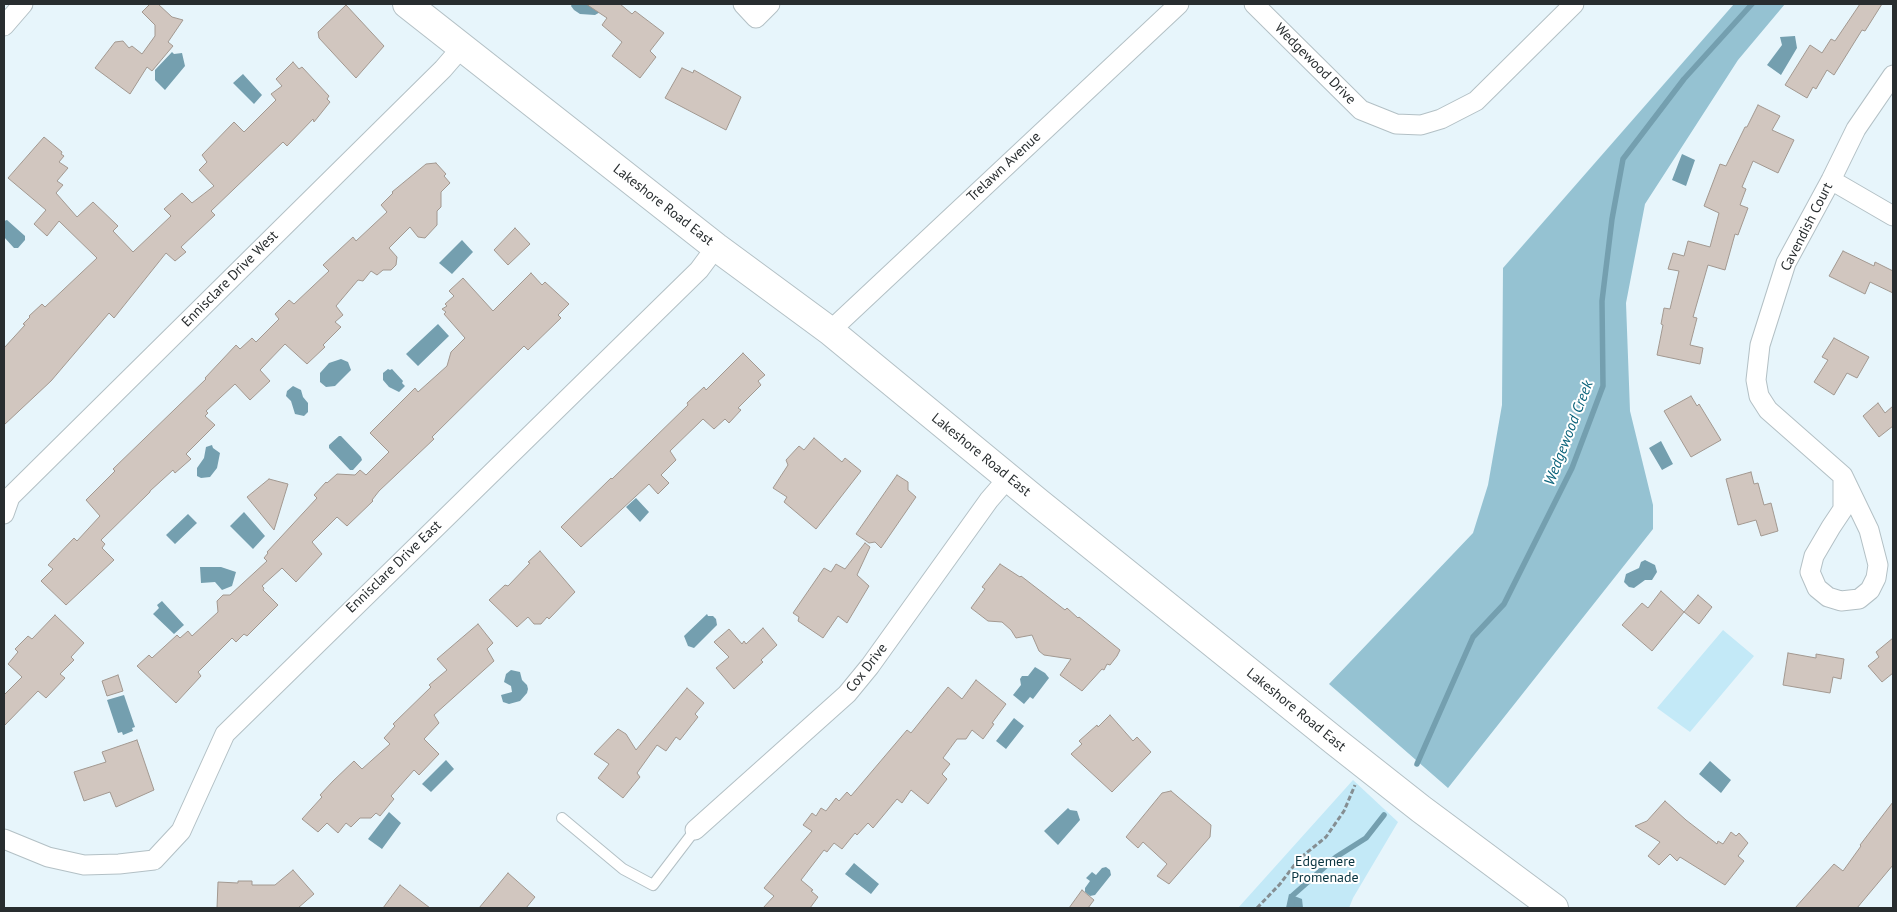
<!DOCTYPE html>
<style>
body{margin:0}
#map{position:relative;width:1897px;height:912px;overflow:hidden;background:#e7f5fb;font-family:"PT Sans",sans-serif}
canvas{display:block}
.frame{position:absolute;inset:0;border:5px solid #282d2f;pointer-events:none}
</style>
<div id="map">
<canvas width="1897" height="912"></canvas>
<div class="frame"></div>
</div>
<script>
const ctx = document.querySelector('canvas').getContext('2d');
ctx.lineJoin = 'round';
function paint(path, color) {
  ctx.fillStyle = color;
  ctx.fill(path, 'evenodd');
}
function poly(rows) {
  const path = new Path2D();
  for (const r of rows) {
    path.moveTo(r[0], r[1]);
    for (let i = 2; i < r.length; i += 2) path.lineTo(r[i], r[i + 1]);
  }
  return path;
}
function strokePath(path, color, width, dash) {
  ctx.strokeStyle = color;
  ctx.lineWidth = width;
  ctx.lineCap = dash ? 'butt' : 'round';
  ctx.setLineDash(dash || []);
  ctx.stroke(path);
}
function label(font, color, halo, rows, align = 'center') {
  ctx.font = font + ' "PT Sans",sans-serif';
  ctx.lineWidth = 4;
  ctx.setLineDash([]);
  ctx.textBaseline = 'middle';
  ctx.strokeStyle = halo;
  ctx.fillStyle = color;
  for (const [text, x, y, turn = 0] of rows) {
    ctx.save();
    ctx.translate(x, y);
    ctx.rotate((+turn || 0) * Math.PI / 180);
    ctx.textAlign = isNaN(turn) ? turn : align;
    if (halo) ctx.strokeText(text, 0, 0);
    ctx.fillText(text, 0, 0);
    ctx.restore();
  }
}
const green = poly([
 [1723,630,1754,656,1690,732,1657,708],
 [1353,780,1398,822,1353,898,1349,908,1238,908]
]);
const forest = poly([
 [1734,4,1785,4,1738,60,1645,204,1626,303,1630,411,1653,505,1653,529,1448,788,1329,684,1473,533,1488,485,1502,405,1503,268]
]);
const water = poly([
 [572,4,600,4,602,11,595,15,580,14,574,10,571,6],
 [1795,36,1797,48,1781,75,1767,65,1782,45,1780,37],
 [172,52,174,54,182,53,185,66,165,90,155,80,155,70],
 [243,74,262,95,254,104,233,83],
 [1682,154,1695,160,1686,186,1672,180],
 [7,220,25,236,25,240,18,248,14,248,4,237,4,221],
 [462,240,473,252,452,274,439,263],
 [438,324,449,336,418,366,406,354],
 [341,359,348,362,351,370,335,386,326,387,320,382,320,373,329,363],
 [388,369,390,370,392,369,403,381,402,383,405,386,399,392,389,387,383,380,383,373],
 [293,386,301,390,303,397,308,403,308,412,304,416,295,414,291,401,286,396,287,391],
 [339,436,341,436,361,457,362,460,353,470,350,470,329,448,329,445],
 [1661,441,1673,464,1662,470,1649,448],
 [212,445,213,448,220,453,217,468,210,477,201,478,197,476,197,468,204,458,206,447],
 [636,498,649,512,640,522,626,507],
 [244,512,265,536,253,549,230,526],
 [188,514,197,523,175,544,166,535],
 [1645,560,1655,565,1657,572,1652,580,1645,580,1634,588,1629,587,1624,582,1626,574,1639,568,1641,562],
 [200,567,221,567,236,572,232,586,222,590,215,582,201,583],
 [162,601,184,625,174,634,153,614,159,608,157,605],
 [707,614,708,616,713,616,716,619,717,625,694,648,688,646,684,636],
 [1035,667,1045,673,1049,678,1033,699,1030,697,1024,704,1013,695,1021,685,1020,679,1022,676,1028,676],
 [511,670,520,672,522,680,527,685,528,689,527,693,520,701,509,704,503,702,501,695,512,692,511,686,504,682,506,674],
 [124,695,135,727,132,728,133,731,123,735,122,732,118,733,107,700],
 [1014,718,1024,726,1006,749,996,741],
 [446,760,454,769,431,792,422,784],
 [1710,761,1731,780,1721,793,1699,774],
 [1068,808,1070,810,1077,811,1080,820,1058,845,1044,831],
 [389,812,401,823,382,849,368,839],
 [854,863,879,884,871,894,845,874],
 [1106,867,1110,870,1111,875,1095,895,1090,896,1085,892,1085,888,1090,881,1086,878,1092,872,1096,875,1102,868],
 [1289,894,1302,899,1303,908,1286,908]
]);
const stream = poly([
 [1417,764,1473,637,1504,604,1572,468,1603,386,1602,301,1612,219,1623,159,1684,79,1752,4],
 [1291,908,1292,896,1336,857,1366,838,1384,815]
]);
const building = poly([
 [150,4,158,4,172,17,183,20,168,42,173,46,152,71,147,67,130,94,95,68,115,42,123,41,129,48,132,46,142,54,155,36,155,25,142,12,150,4],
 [586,4,620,4,632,14,635,11,664,33,650,51,656,57,640,78,612,56,622,42,602,25,607,18,586,4],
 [1860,4,1882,4,1865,31,1862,30,1834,75,1827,70,1816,89,1813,87,1807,98,1785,85,1810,45,1822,53,1831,39,1835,41,1860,4],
 [346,5,384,46,356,78,319,38,318,32,346,5],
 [293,62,299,69,302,67,329,96,327,99,330,102,314,122,313,119,287,146,283,142,211,211,215,215,181,247,186,252,175,261,166,253,114,318,109,313,51,381,4,425,4,348,25,325,23,324,30,317,29,316,42,304,45,307,97,258,59,221,47,236,34,224,46,210,8,178,44,137,62,152,61,154,64,156,59,162,68,168,57,181,63,185,56,193,77,217,93,202,118,226,113,231,133,252,171,216,164,209,182,193,192,203,214,186,199,170,207,162,202,155,234,122,244,132,276,100,271,94,282,86,276,79,293,62],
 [682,68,693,73,694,70,741,97,726,130,665,98,682,68],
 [1758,105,1780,116,1772,130,1794,140,1778,173,1753,161,1742,187,1746,189,1740,205,1748,208,1738,235,1735,234,1725,270,1708,265,1693,317,1697,318,1690,345,1703,348,1700,364,1657,355,1663,325,1661,324,1664,308,1670,309,1679,271,1668,269,1673,253,1684,256,1688,241,1710,247,1719,213,1704,206,1720,164,1726,166,1745,127,1747,127,1758,105],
 [436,163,446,174,444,176,450,183,441,192,441,207,437,211,437,225,425,238,418,237,410,227,389,248,397,257,396,265,391,270,383,270,377,275,371,271,363,281,358,280,336,306,343,315,335,322,341,327,323,345,325,347,307,364,285,344,260,370,270,381,250,400,235,384,206,411,208,413,205,416,215,425,186,454,191,459,175,473,173,470,150,491,150,492,101,540,105,544,102,548,114,560,66,605,41,581,53,569,48,565,74,538,77,541,100,516,86,500,115,471,113,469,206,379,205,378,236,345,240,349,252,338,256,342,279,319,275,314,289,300,294,304,329,271,323,265,353,237,356,241,387,212,381,205,393,193,392,192,426,164,436,163],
 [515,228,530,244,508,265,494,250,515,228],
 [1843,251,1874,266,1875,262,1893,271,1893,293,1870,282,1865,294,1829,276,1843,251],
 [531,273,542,285,545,282,569,304,558,315,561,318,528,350,524,346,432,437,434,439,379,491,372,500,373,501,347,526,337,517,312,542,322,554,296,582,282,568,262,586,264,588,263,590,278,605,247,636,244,634,236,642,232,638,198,672,201,676,176,703,137,666,149,655,152,658,177,635,180,638,188,631,192,636,218,612,217,601,223,595,230,595,267,561,264,558,268,553,267,552,317,498,314,495,326,482,327,483,337,474,355,475,360,470,366,475,389,452,370,433,415,388,418,392,447,366,451,352,465,338,444,314,446,312,442,309,447,306,445,304,454,296,449,291,463,278,493,311,531,273],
 [1834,338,1869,357,1857,378,1847,373,1834,395,1814,382,1828,360,1822,357,1834,338],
 [743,353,765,375,758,381,761,385,738,408,741,410,729,423,725,419,714,429,703,419,670,451,676,460,661,475,669,483,658,494,649,484,581,547,561,527,611,478,612,479,688,405,687,403,704,387,706,390,743,353],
 [1691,396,1697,406,1699,404,1721,440,1691,457,1664,411,1691,396],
 [1878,403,1885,413,1893,406,1893,426,1879,437,1863,416,1878,403],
 [814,438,842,462,845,458,861,471,816,529,784,502,787,497,773,488,788,465,786,460,799,446,804,450,814,438],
 [1751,472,1754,484,1758,483,1764,505,1771,503,1778,531,1761,536,1756,520,1738,525,1726,479,1751,472],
 [897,475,908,482,908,490,916,497,881,548,875,542,869,543,856,534,897,475],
 [269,479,288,484,274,530,247,497,269,479],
 [865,543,870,547,857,575,869,586,847,623,838,616,823,638,798,621,799,617,793,613,824,568,831,572,836,564,845,569,865,543],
 [540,551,575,592,549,619,547,617,541,624,534,624,528,617,517,627,489,600,505,585,508,586,530,563,528,562,540,551],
 [1000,564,1020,577,1021,576,1065,610,1067,608,1078,618,1079,617,1120,650,1117,656,1110,665,1107,664,1104,670,1102,669,1082,691,1060,675,1071,659,1044,655,1039,651,1032,635,1016,638,1011,630,1002,622,988,621,971,608,985,589,982,587,1000,564],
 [1661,591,1684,612,1652,651,1622,625,1642,603,1648,608,1661,591],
 [1698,595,1712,607,1699,624,1684,612,1698,595],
 [55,615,84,643,71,657,74,660,60,674,65,678,46,698,38,691,4,726,4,695,22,677,8,664,18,652,15,649,28,636,32,639,55,615],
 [478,624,493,643,487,649,494,661,434,715,439,723,424,739,439,754,419,775,414,770,391,796,394,799,380,816,376,813,371,818,360,818,351,827,346,823,338,833,327,823,318,832,302,819,322,797,320,795,333,781,354,761,362,769,390,744,384,738,395,726,393,724,431,687,429,685,447,670,437,659,478,624],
 [763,628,777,645,761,660,763,662,734,689,716,668,729,657,714,642,729,629,742,644,744,641,746,644,763,628],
 [1893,638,1893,673,1882,682,1868,666,1879,657,1876,652,1893,638],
 [1788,653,1816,658,1816,654,1844,659,1841,679,1833,677,1830,693,1783,685,1788,653],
 [118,675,123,691,107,696,102,681,118,675],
 [976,680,1006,704,992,723,994,724,983,739,972,730,966,739,957,739,943,758,950,764,942,774,947,779,928,804,911,790,902,803,897,799,873,828,868,823,857,835,855,833,842,849,834,843,827,852,824,850,801,880,813,890,811,891,818,897,810,908,763,908,774,896,764,888,812,831,803,825,812,813,816,816,821,808,826,811,836,798,839,801,847,792,851,796,907,730,911,733,948,687,962,699,976,680],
 [687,688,704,703,695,714,698,717,680,740,676,737,666,751,657,745,637,773,640,777,623,798,598,778,609,764,594,754,618,729,626,734,636,750,687,688],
 [1110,715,1133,741,1137,737,1151,752,1112,792,1071,754,1082,744,1079,741,1097,725,1098,727,1110,715],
 [137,740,154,790,116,807,110,792,84,801,74,772,106,762,102,752,137,740],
 [1171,791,1211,825,1210,837,1169,884,1157,876,1167,864,1143,842,1138,848,1126,837,1162,793,1171,791],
 [1665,801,1686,820,1717,844,1718,841,1723,844,1731,832,1736,836,1739,833,1748,843,1738,856,1744,861,1725,885,1680,857,1677,861,1670,854,1659,865,1648,856,1660,842,1635,826,1647,821,1665,801],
 [1893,802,1893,865,1857,908,1795,908,1834,864,1843,871,1861,846,1860,845,1893,802],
 [293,870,314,894,298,908,217,908,218,882,238,883,238,881,252,881,252,885,275,885,293,870],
 [508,873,535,897,526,908,479,908,508,873],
 [400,885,430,908,383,908,400,885],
 [1082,890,1094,900,1088,908,1069,908,1082,890]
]);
const path = poly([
 [1257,908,1280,884,1299,859,1326,837,1344,811,1355,785]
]);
const service = poly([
 [562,818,623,869,653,885,695,830]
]);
const minor = poly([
 [743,4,756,18,770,4],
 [1254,4,1361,110,1396,124,1421,125,1441,119,1476,101,1574,4],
 [4,26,23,4],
 [1831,180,1893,216],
 [830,331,1179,4],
 [1843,476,1843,509,1831,527,1814,556,1810,572,1817,588,1828,597,1841,601,1859,599,1870,590,1876,578,1878,565,1869,530,1843,476,1768,410,1759,396,1756,380,1760,345,1786,263,1831,180,1856,129,1893,75],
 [4,514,10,497,443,69,462,47],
 [695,830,847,694,870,666,989,500,1008,478],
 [4,839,48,857,84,865,119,864,154,860,181,831,225,734,699,270,716,247]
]);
const primary = poly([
 [407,4,716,247,830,331,1039,503,1336,742,1421,809,1554,908]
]);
const streetNames = [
 ["Wedgewood Drive",1315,64,45],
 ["Trelawn Avenue",1004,167,-43],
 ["Lakeshore Road East",663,205,38],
 ["Cavendish Court",1807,227,-63],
 ["Ennisclare Drive West",230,279,-45],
 ["Lakeshore Road East",981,455,39],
 ["Ennisclare Drive East",394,567,-44],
 ["Cox Drive",867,668,-52],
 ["Lakeshore Road East",1296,710,39]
];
const parkNames = [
 ["Edgemere",1325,862],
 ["Promenade",1325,878]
];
const waterNames = [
 ["Wedgewood Creek",1569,433,-69]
];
paint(green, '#c3e9f7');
paint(forest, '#95c2d2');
paint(water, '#749faf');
strokePath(stream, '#749faf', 5.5);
paint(building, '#d1c6bf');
strokePath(building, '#a29890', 1);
strokePath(service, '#b3c0c5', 12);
strokePath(minor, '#b3c0c5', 21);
strokePath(primary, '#b3c0c5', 30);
strokePath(path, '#858e92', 3, [5, 2.5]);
strokePath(service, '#fff', 10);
strokePath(minor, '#fff', 19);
strokePath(primary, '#fff', 28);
label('14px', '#282d2f', '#fff', streetNames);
label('14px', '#093440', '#fff', parkNames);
label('italic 15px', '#086179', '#fff', waterNames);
</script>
